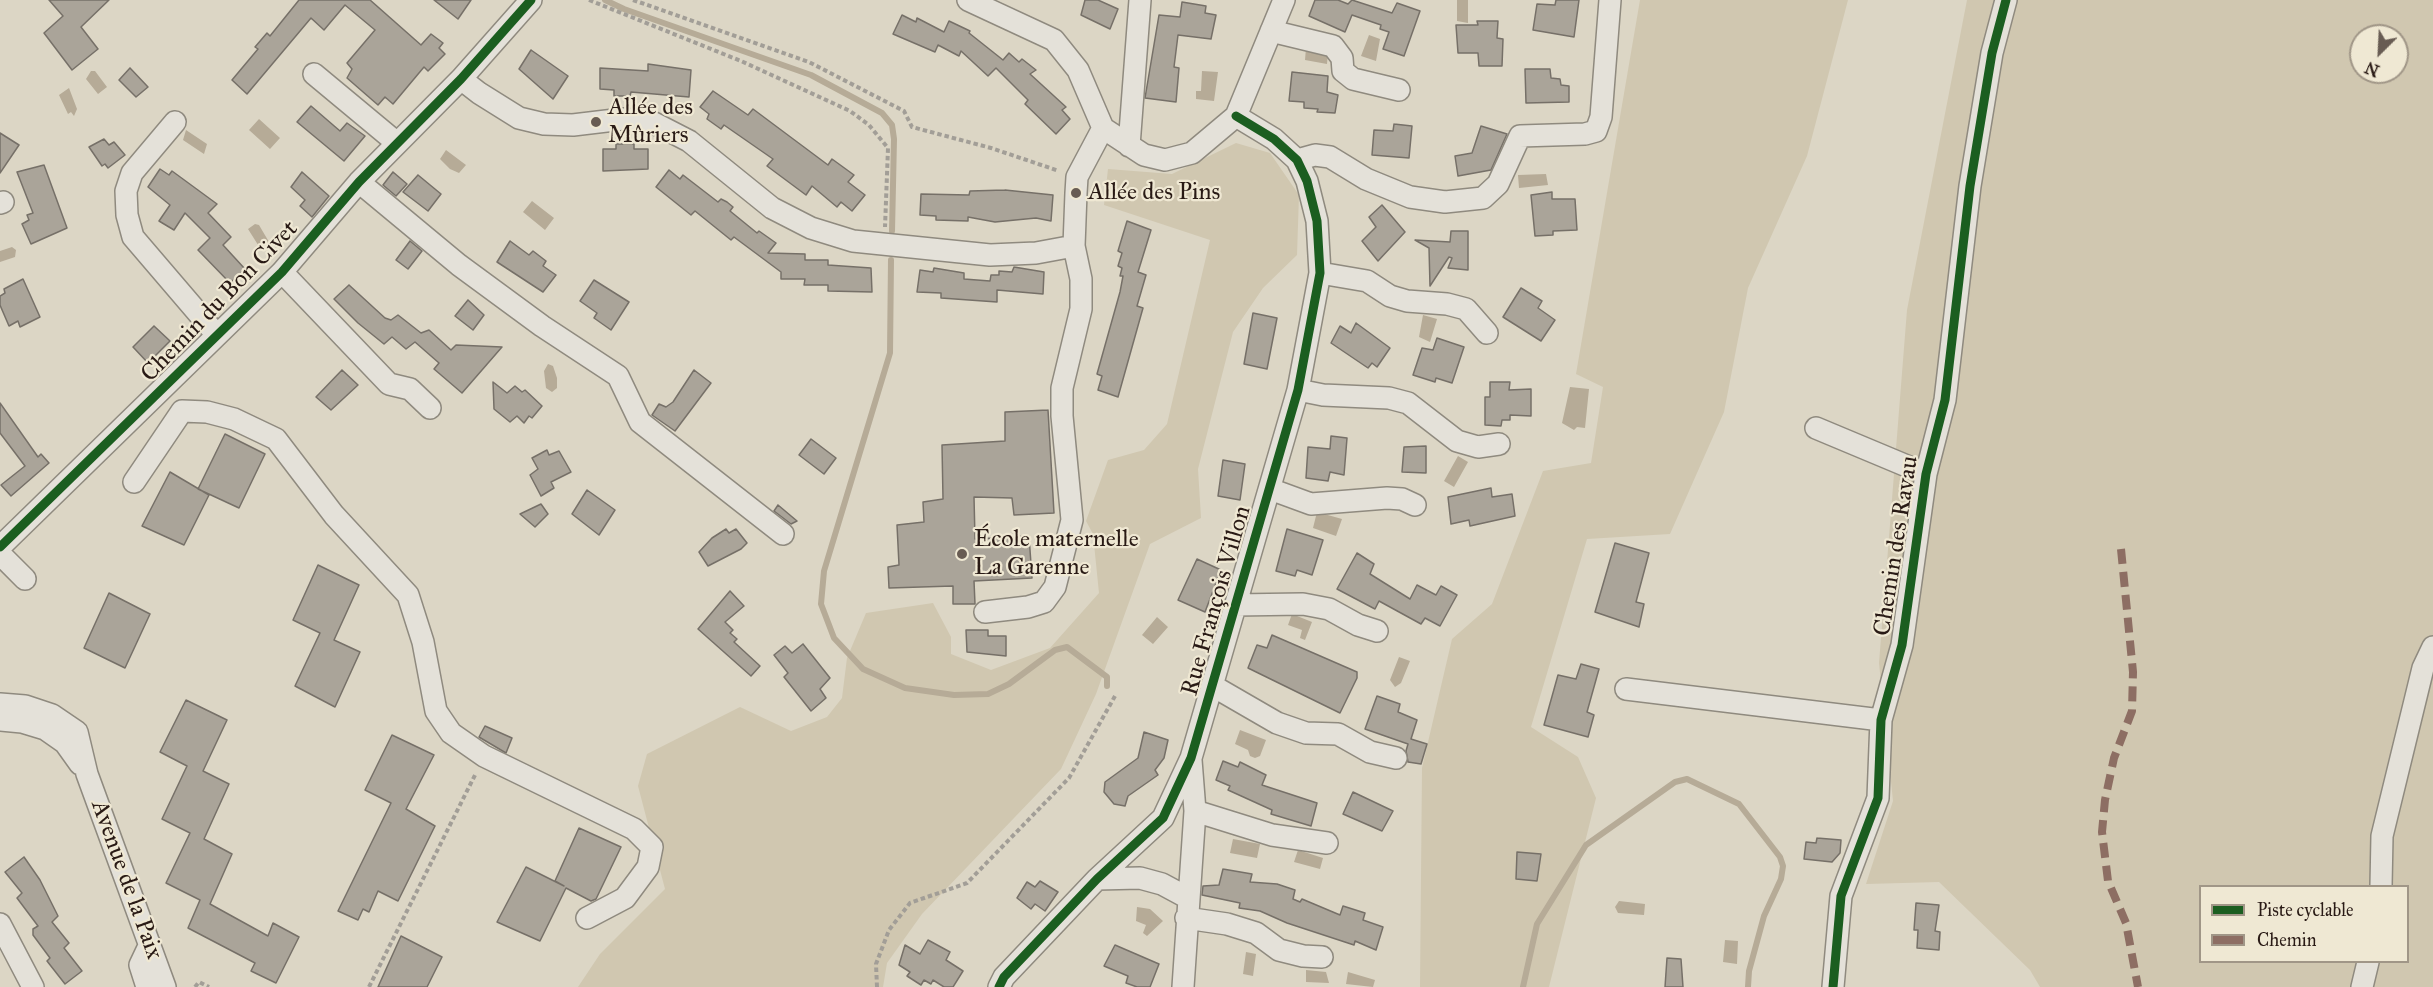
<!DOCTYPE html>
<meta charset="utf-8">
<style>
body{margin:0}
#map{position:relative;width:2433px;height:987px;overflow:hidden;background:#dcd6c5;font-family:"IM FELL Great Primer",serif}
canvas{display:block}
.legend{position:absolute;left:2199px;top:885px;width:210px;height:78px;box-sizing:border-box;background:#efe8d3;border:2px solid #a09687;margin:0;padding:8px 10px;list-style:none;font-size:18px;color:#291a15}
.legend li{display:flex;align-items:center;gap:12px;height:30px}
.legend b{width:30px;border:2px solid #a09687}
.north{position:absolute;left:2349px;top:24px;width:60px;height:60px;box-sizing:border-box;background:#efe8d3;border:2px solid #a09687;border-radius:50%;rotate:204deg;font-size:16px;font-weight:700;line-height:24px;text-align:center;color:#291a15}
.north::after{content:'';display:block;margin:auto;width:21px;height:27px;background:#685c53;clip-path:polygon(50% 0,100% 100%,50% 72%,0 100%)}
</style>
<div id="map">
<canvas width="2433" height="987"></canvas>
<ul class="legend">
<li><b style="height:8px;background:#1b5e20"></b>Piste cyclable</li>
<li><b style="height:8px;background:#8d6e63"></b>Chemin</li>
</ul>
<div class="north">N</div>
</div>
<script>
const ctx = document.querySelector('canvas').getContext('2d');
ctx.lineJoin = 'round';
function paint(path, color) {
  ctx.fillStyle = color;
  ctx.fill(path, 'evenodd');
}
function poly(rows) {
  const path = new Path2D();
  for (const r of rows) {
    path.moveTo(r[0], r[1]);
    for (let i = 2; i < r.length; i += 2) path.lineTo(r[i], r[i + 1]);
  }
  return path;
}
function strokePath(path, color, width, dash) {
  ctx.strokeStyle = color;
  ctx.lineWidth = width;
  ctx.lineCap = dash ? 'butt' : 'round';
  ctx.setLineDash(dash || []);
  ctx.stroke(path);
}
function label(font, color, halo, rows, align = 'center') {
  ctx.font = font + ' "IM FELL Great Primer",serif';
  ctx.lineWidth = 4.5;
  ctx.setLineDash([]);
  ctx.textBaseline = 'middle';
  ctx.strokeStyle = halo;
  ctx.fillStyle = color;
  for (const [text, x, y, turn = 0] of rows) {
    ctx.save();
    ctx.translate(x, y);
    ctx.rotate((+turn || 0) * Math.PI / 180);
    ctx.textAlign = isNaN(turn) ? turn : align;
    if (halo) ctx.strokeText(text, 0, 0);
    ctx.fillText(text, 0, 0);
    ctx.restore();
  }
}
const green = poly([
 [1640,0,1848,0,1807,156,1748,288,1724,412,1670,534,1587,539,1531,727,1578,757,1596,798,1549,987,1420,987,1422,768,1452,639,1492,604,1543,471,1591,463,1603,387,1576,374],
 [1967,0,2433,0,2433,987,2040,987,2030,970,1939,882,1866,884,1893,801,1879,663,1907,310],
 [2361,36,2397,36,2397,72,2361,72],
 [2200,886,2408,886,2408,962,2200,962],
 [1236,143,1270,153,1299,195,1297,255,1263,288,1233,332,1198,469,1201,518,1150,544,1096,694,1061,769,922,914,887,963,883,987,578,987,600,954,665,889,638,786,647,754,740,707,791,731,827,717,842,698,847,658,866,613,933,603,951,637,951,654,991,670,1050,648,1099,593,1093,534,1086,521,1108,460,1144,450,1167,424,1210,240,1104,205,1108,169,1172,174]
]);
const water = poly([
 [1457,0,1468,0,1468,23,1457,21],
 [1369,35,1380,39,1376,61,1361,56],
 [1306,48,1328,52,1327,64,1305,60],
 [91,71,95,71,107,87,98,94,86,79],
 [1202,71,1218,72,1214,101,1196,99,1196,91,1201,91],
 [69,88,77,109,74,116,71,112,68,114,59,95],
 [259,119,280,138,270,149,249,130],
 [186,130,207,144,204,154,183,140],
 [446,150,466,165,459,173,450,169,440,159],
 [1546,174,1548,185,1519,188,1518,175],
 [532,201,554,218,545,230,523,212],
 [255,224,259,225,269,242,260,248,248,229],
 [12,247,16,250,15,257,0,262,0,251],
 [1423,315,1437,319,1430,342,1419,337],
 [548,364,553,366,557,378,557,388,552,392,546,388,544,371],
 [1570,387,1589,389,1585,428,1577,427,1574,430,1562,423],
 [1458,456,1468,462,1454,487,1444,481],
 [1317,512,1342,519,1336,536,1313,528],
 [1292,614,1312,622,1305,640,1300,638,1302,630,1288,625],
 [1157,617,1168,627,1153,644,1142,635],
 [1399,657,1410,661,1401,683,1395,687,1390,680],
 [1240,730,1266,740,1260,756,1255,758,1250,756,1248,750,1235,744],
 [1233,839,1260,844,1257,858,1230,853],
 [1298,850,1323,858,1320,869,1294,862],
 [1619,901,1645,904,1644,915,1618,913,1615,907],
 [1137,907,1150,909,1163,921,1147,936,1143,933,1146,925,1136,921],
 [1725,940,1738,941,1737,964,1723,962],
 [1246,952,1256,954,1253,976,1243,974],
 [1306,970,1326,972,1329,983,1306,982],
 [1348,972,1375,980,1373,987,1346,984]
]);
const stream = poly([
 [605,0,624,9,811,75,882,113,892,125,894,139,892,231],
 [891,260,890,353,824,571,821,604,834,638,863,669,905,688,954,695,988,694,1009,684,1055,650,1067,647,1107,677,1107,686],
 [1523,987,1537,924,1586,845,1675,782,1687,779,1739,804,1780,857,1783,866,1781,879,1764,916,1749,971,1748,987]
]);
const building = poly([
 [49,0,109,0,81,27,98,49,72,70,44,33,63,16,49,0],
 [299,0,370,0,421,45,431,34,443,43,439,48,445,54,428,71,424,67,393,104,385,97,378,105,347,78,352,69,347,63,375,30,345,5,324,30,311,18,247,94,232,80,258,49,255,47,267,33,270,36,299,0],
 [434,0,471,0,458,19,434,0],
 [1085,0,1098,0,1118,9,1110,29,1081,15,1085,0],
 [1315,0,1338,0,1348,4,1352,0,1392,13,1397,3,1420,11,1404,56,1383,49,1389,32,1380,29,1381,25,1352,15,1345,32,1309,16,1315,0],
 [1556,0,1579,0,1574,37,1533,30,1537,4,1555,5,1556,0],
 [1182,2,1206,6,1205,13,1216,15,1211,39,1178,35,1174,67,1179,68,1176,102,1145,98,1159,15,1180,17,1182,2],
 [902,15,916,22,917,18,944,32,949,21,970,31,969,33,1003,60,1009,53,1019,62,1022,59,1036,70,1030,74,1066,107,1062,110,1070,119,1056,134,1025,104,1028,100,996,68,988,76,961,51,959,56,938,45,935,52,893,34,902,15],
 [1477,21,1498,21,1497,38,1503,39,1502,66,1479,66,1478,53,1458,53,1456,25,1478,25,1477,21],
 [531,50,568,76,553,99,519,69,531,50],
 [648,64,691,70,689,97,631,92,630,96,614,96,614,90,600,89,600,68,648,71,648,64],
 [130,68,148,87,136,97,119,80,130,68],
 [1525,69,1550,69,1551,78,1560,79,1561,85,1569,86,1569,102,1526,103,1525,69],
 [1292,72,1328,76,1327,92,1338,95,1335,113,1317,112,1318,109,1304,108,1304,102,1289,101,1292,72],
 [713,91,748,115,753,109,828,165,832,159,854,175,848,182,865,195,852,211,841,202,837,207,812,186,806,195,767,166,773,159,724,125,721,129,707,119,709,114,700,107,713,91],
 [311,106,340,131,347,123,365,136,344,161,297,122,311,106],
 [1394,124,1412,126,1409,158,1372,155,1374,130,1393,131,1394,124],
 [1481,126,1507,134,1491,170,1458,176,1455,156,1472,153,1481,126],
 [0,133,19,145,0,173,0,133],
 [104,139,109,145,114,142,125,155,108,168,105,164,102,166,89,147,104,139],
 [616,144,634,144,634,149,648,149,648,169,603,171,603,149,616,149,616,144],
 [44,165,67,228,31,244,22,224,29,220,27,215,33,213,17,172,44,165],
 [160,169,169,175,172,171,217,204,208,213,231,237,223,245,245,269,230,283,198,250,210,238,185,213,174,230,159,221,170,205,148,187,160,169],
 [669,170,680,179,683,175,718,202,721,199,727,202,733,207,730,211,757,233,759,231,776,243,768,253,805,254,805,260,828,260,828,265,871,268,872,292,828,291,828,285,804,285,805,279,781,279,781,272,734,237,731,240,695,211,691,215,656,187,669,170],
 [302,172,329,196,312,217,300,206,305,200,291,187,302,172],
 [393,172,407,184,396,196,383,185,393,172],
 [418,175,441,194,428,211,403,192,418,175],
 [1005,190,1053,195,1051,221,1036,218,995,222,968,217,968,221,936,220,936,216,920,215,921,194,969,195,970,191,1005,190],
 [1552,192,1552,199,1575,199,1577,230,1553,231,1553,235,1535,236,1531,195,1552,192],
 [1382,205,1405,232,1378,261,1362,241,1376,227,1369,217,1382,205],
 [1127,221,1151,230,1138,272,1146,275,1137,306,1143,308,1118,397,1098,390,1102,376,1097,374,1120,292,1123,276,1120,276,1122,268,1118,266,1122,253,1118,251,1127,221],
 [1451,231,1468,231,1468,270,1448,268,1452,258,1449,257,1430,286,1429,248,1415,240,1450,242,1451,231],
 [410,241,422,251,408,269,396,260,410,241],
 [510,241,529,255,533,251,546,261,543,266,556,275,543,292,497,262,510,241],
 [1014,267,1044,272,1043,294,997,290,997,302,941,298,941,293,917,292,920,270,933,272,934,268,964,273,964,279,990,281,991,275,999,275,999,271,1012,272,1014,267],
 [23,279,40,317,20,327,18,321,9,326,0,305,0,296,5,293,4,289,23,279],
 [594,280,629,302,611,330,594,318,597,313,580,301,594,280],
 [349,285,385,318,391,320,398,315,421,333,429,330,451,350,456,345,502,347,462,393,434,369,439,363,415,342,406,349,392,337,384,344,358,323,334,299,349,285],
 [1521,288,1542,301,1538,308,1555,320,1541,341,1503,317,1521,288],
 [468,300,484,315,473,330,455,316,468,300],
 [1253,313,1277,318,1267,369,1244,364,1253,313],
 [1356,323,1390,348,1377,367,1372,363,1368,368,1331,343,1340,326,1351,333,1356,323],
 [154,326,170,341,148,363,133,347,154,326],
 [1437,338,1464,347,1452,383,1436,378,1435,382,1413,375,1422,348,1433,350,1437,338],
 [342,370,358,385,331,410,316,397,342,370],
 [694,370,711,383,675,431,652,415,659,404,666,407,673,402,694,370],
 [493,382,507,393,515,386,522,392,525,390,542,406,532,418,529,416,524,423,517,416,510,422,494,409,493,382],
 [1490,382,1510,382,1509,390,1531,389,1531,416,1510,415,1510,420,1502,420,1501,426,1485,425,1485,397,1490,397,1490,382],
 [0,403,38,457,41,454,49,463,11,496,1,485,25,466,0,433,0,403],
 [1048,410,1054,513,1014,515,1012,498,974,497,975,539,1029,536,1032,578,974,581,975,604,953,604,953,586,889,588,888,567,899,565,897,525,924,522,923,502,943,499,942,445,1005,441,1005,412,1048,410],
 [225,434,265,454,239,508,198,489,225,434],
 [1331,436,1347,438,1344,475,1330,472,1328,481,1306,478,1308,447,1330,449,1331,436],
 [811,439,836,458,824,474,799,455,811,439],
 [1426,446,1426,473,1402,472,1404,447,1426,446],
 [547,450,549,455,559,451,571,472,551,482,554,488,541,496,530,475,538,469,532,458,547,450],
 [1223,460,1245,464,1240,500,1218,496,1223,460],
 [170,472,209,495,184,545,142,526,170,472],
 [1491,488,1492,497,1512,494,1515,516,1470,526,1469,520,1451,524,1448,497,1491,488],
 [587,490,615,510,599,535,572,514,587,490],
 [541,504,548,514,535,527,520,514,541,504],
 [778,505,797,521,791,524,774,511,778,505],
 [726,529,729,533,736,529,747,543,741,549,708,566,699,552,712,538,726,529],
 [1287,529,1323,540,1312,575,1297,570,1295,576,1276,571,1287,529],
 [1615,543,1649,553,1636,602,1644,604,1639,627,1595,612,1615,543],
 [1357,553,1374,564,1370,574,1410,599,1417,585,1436,595,1441,586,1457,595,1440,626,1425,618,1421,624,1379,601,1375,609,1337,589,1357,553],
 [1197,559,1221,570,1205,612,1178,600,1197,559],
 [318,565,359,585,334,640,360,652,335,707,295,686,320,633,293,620,318,565],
 [730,591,744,606,725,622,733,630,730,633,737,639,734,642,760,666,751,676,698,629,730,591],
 [109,593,150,614,125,668,84,648,109,593],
 [966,630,988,630,988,636,1006,636,1006,656,967,652,966,630],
 [1272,635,1357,672,1357,678,1340,713,1248,668,1257,645,1267,648,1272,635],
 [803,644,830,678,820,689,826,698,811,711,784,677,788,673,774,655,785,646,792,653,803,644],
 [1581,664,1599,669,1587,712,1594,715,1588,737,1544,725,1558,675,1576,679,1581,664],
 [1377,696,1400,704,1398,712,1417,720,1411,739,1427,744,1421,764,1408,762,1406,751,1408,744,1365,729,1377,696],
 [186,700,227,720,203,771,229,784,204,839,232,854,210,904,268,936,273,923,299,937,276,983,251,971,255,963,188,928,200,900,166,883,190,833,162,819,187,766,160,752,186,700],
 [485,726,512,738,506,753,479,737,485,726],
 [1144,732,1168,740,1164,758,1155,770,1158,775,1128,796,1125,806,1114,804,1104,792,1105,782,1138,758,1144,732],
 [392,735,434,755,406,809,435,826,398,901,378,891,369,912,363,909,358,920,338,911,391,803,365,790,392,735],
 [1223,761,1238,767,1240,762,1266,775,1262,785,1317,803,1311,826,1271,814,1272,810,1228,790,1230,786,1216,780,1223,761],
 [1353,792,1393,811,1382,831,1343,814,1353,792],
 [579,828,621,847,596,899,591,901,566,888,540,941,497,922,526,867,564,886,555,881,579,828],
 [1817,838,1841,840,1840,853,1832,862,1804,859,1806,842,1816,843,1817,838],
 [1517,852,1541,854,1537,881,1516,879,1517,852],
 [24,857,40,880,58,916,52,922,69,943,64,948,82,971,65,984,47,961,50,958,33,935,33,929,38,926,17,898,22,893,5,872,24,857],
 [1223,869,1252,874,1250,882,1277,884,1295,890,1293,899,1300,902,1302,899,1340,915,1343,906,1365,913,1363,920,1383,927,1376,950,1355,941,1354,945,1287,923,1260,911,1239,908,1240,903,1202,895,1203,886,1219,885,1223,869],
 [1040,881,1058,892,1045,911,1035,904,1031,909,1017,898,1027,882,1035,887,1040,881],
 [1916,903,1939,905,1935,931,1940,932,1939,950,1917,948,1918,930,1914,930,1916,903],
 [401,936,442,957,427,987,378,987,401,936],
 [928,940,950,952,946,960,963,971,953,987,944,987,933,980,931,984,924,980,921,985,907,976,910,972,899,965,905,945,920,954,928,940],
 [1115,945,1159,964,1150,987,1137,987,1126,983,1128,976,1104,966,1115,945],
 [1667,958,1681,959,1683,987,1665,987,1667,958]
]);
const path = poly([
 [589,0,741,61,850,111,869,125,888,148,885,227],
 [633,0,809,62,904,111,912,127,991,148,1059,171],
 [195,987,199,982,209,987],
 [369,987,476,773],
 [877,987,876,964,889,930,910,903,967,883,1069,778,1115,696]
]);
const minor = poly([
 [968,0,1054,40,1078,70,1103,128],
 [1271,31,1333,46,1342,58,1343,71,1353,79,1399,90],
 [314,74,397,143],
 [461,79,479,93,519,118,544,124,573,125,623,119,652,122,689,141,772,208,811,228,853,241,990,255,1036,253,1074,246],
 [175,122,132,173,126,191,127,215,133,237,216,334],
 [1103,128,1144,155,1165,160,1192,153,1236,116,1284,0],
 [1129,146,1140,0],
 [1297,160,1315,155,1330,157,1366,179,1410,197,1445,202,1483,198,1498,184,1520,136,1585,134,1596,131,1601,117,1610,0],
 [359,182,459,265,542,326,618,376,640,422,783,534],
 [0,203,3,202],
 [282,272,389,384,410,389,430,408],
 [1320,273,1367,281,1390,296,1407,301,1447,304,1466,309,1487,333],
 [1298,390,1323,395,1389,398,1408,403,1457,441,1478,447,1499,444],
 [1816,428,1926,474],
 [134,482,182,411,207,412,234,419,276,439,334,515,408,595,423,642,436,711,451,733,484,756,634,829,652,847,648,867,625,898,587,918],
 [1270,489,1311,504,1387,498,1402,499,1415,505],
 [0,547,282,272,359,182,461,79,531,0],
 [0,554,25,579],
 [1235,605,1303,604,1329,609,1358,625,1377,631],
 [985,612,1028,607,1044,602,1055,587,1072,520,1062,416,1062,388,1081,309,1081,279,1074,246,1076,193,1077,177,1103,128],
 [1213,686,1277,723,1306,733,1338,734,1370,752,1396,758],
 [1626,689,1881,720],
 [0,704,25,706,52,715,77,732,87,774,165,987],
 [0,720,22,722,45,729,65,743,80,764],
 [1195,811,1272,835,1327,843],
 [1097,879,1140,878,1162,884,1188,898],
 [2381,886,2382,836,2423,668,2433,647],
 [1186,918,1227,924,1256,933,1279,950,1303,956,1322,957],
 [0,924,33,987],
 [147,987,140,965,150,944],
 [999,987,1004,977,1097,879,1163,818,1191,758,1298,390,1320,273,1317,221,1307,181,1297,160,1274,139,1236,116],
 [1183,987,1195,811,1191,760],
 [1833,987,1841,896,1878,798,1881,720,1902,645,1926,474,1945,400,1970,186,1992,53,2006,0],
 [2362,987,2368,962]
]);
const quiet = poly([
 [2121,549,2133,672,2132,711,2114,758,2105,800,2102,832,2108,881,2126,923,2138,987]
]);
const cycleway = poly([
 [0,547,282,272,359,182,461,79,531,0],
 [999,987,1004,977,1097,879,1163,818,1191,758,1298,390,1320,273,1317,221,1307,181,1297,160,1274,139,1236,116],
 [1833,987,1841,896,1878,798,1881,720,1902,645,1926,474,1945,400,1970,186,1992,53,2006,0]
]);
const markers = [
 [596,122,6,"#685c53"],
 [1076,193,6,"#685c53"],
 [962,554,6,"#685c53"]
];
const poiNames = [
 ["Allée des",608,108],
 ["Mûriers",608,136],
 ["Allée des Pins",1088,193],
 ["École maternelle",974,540],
 ["La Garenne",974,568]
];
const streetNames = [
 ["Chemin du Bon Civet",220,302,-46],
 ["Chemin des Ravau",1897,546,-81],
 ["Rue François Villon",1217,601,-74],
 ["Avenue de la Paix",126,880,70]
];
paint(green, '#d0c7b0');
paint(water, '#b6ab97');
strokePath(stream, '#b6ab97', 6);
paint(building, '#aaa499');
strokePath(building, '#767068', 1.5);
strokePath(minor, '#8f8a7f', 24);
strokePath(path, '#a29e97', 4, [4.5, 3]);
strokePath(minor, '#e4e1d9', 21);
strokePath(quiet, '#8d6e63', 8, [15, 8]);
strokePath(cycleway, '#1b5e20', 9);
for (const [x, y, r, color] of markers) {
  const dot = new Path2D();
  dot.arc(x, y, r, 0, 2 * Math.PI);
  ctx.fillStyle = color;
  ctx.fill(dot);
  strokePath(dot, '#efe8d3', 2);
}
label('24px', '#291a15', '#efe8d3', poiNames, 'left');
label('24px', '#291a15', '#efe8d3', streetNames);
</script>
